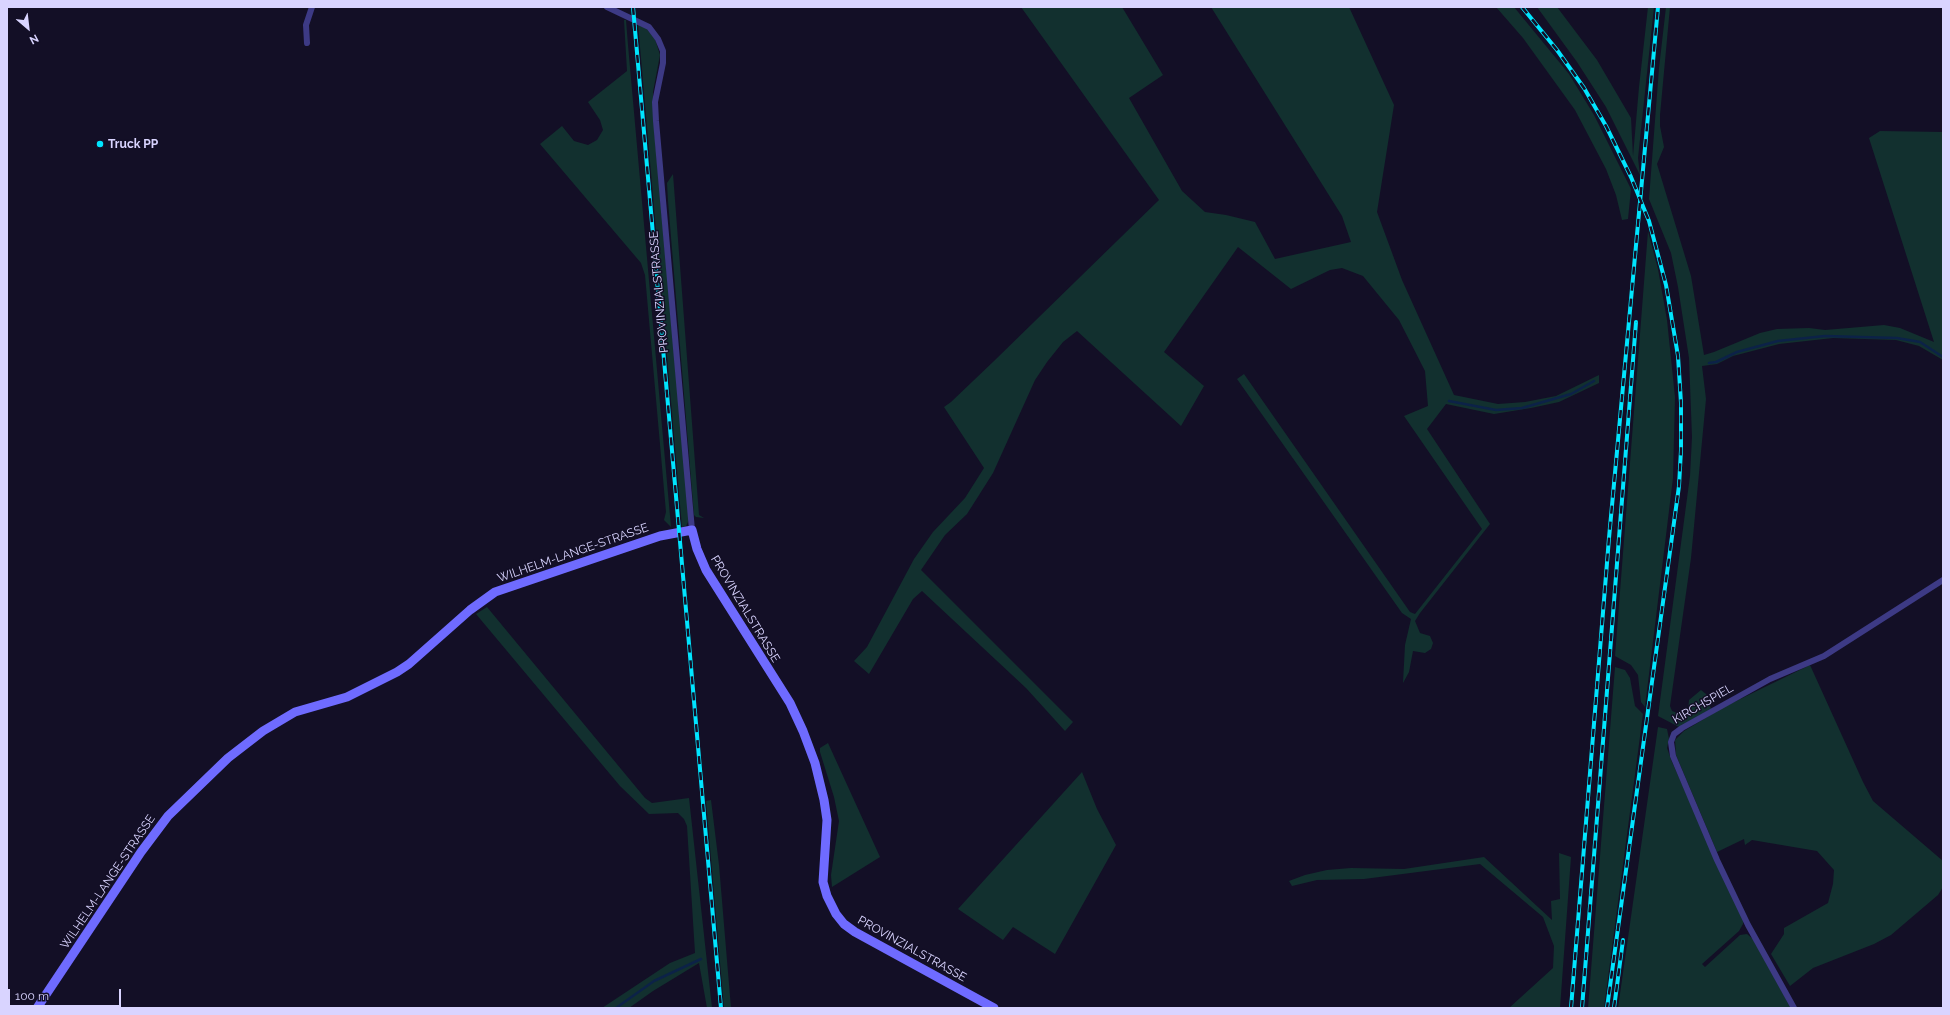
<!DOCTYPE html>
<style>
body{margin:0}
#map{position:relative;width:1950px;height:1015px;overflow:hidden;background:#130f26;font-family:Raleway,sans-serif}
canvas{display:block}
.frame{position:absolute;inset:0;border:8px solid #d9d4ff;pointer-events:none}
.north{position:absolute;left:8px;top:8px;width:40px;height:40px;-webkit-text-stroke:3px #130f26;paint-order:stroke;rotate:152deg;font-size:11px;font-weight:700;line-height:16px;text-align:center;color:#d9d4ff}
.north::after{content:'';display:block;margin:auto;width:14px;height:18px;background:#d9d4ff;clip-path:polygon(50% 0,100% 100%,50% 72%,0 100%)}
.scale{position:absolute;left:8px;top:989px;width:113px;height:18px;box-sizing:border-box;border:2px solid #d9d4ff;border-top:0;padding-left:5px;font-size:12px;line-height:14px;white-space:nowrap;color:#d9d4ff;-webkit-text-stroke:3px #130f26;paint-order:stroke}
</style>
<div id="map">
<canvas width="1950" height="1015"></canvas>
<div class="frame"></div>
<div class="north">N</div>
<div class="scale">100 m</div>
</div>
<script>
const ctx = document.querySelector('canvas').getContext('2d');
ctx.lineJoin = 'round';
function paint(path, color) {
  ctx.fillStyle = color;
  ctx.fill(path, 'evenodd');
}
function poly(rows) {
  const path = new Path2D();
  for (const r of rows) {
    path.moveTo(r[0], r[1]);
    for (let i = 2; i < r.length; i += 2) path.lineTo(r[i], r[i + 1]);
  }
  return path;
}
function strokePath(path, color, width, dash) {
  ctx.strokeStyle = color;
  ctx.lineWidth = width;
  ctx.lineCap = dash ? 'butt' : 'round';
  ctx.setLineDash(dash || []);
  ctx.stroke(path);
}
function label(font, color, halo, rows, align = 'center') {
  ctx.font = font + ' Raleway,sans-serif';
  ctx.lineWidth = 3;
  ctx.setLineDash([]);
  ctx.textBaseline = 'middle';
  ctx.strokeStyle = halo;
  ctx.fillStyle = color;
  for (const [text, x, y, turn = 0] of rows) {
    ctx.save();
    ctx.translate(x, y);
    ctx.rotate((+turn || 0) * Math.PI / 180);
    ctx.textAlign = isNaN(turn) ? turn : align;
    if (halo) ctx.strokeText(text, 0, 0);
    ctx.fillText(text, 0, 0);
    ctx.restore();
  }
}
const green = poly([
 [1021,7,1122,7,1163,75,1129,98,1182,191,1205,212,1226,215,1255,222,1275,259,1351,242,1342,216,1211,7,1349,7,1394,105,1377,212,1402,280,1454,395,1498,404,1525,402,1556,396,1599,375,1599,383,1580,392,1559,402,1531,408,1494,414,1446,404,1427,429,1490,524,1420,613,1415,621,1420,633,1430,636,1433,643,1431,649,1425,653,1413,651,1409,672,1403,683,1405,645,1411,619,1402,613,1237,379,1244,374,1410,612,1415,614,1482,529,1404,416,1428,406,1425,371,1399,320,1363,276,1342,268,1330,270,1291,289,1238,247,1164,352,1204,386,1181,426,1077,331,1063,342,1047,362,1035,380,993,473,967,514,945,535,921,570,1073,722,1065,731,1026,688,922,591,913,599,869,674,854,661,867,647,914,559,933,532,965,498,984,468,944,407,951,402,994,361,1159,200],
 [1496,7,1514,7,1569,74,1594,115,1631,189,1628,219,1622,220,1616,195,1606,169,1575,110,1523,38],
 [1537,7,1557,7,1597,60,1631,118,1633,156,1639,87,1648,7,1654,7,1638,158,1640,175,1606,107,1577,62],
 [1666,7,1670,7,1660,115,1660,126,1664,147,1657,164,1691,276,1704,355,1714,352,1760,333,1777,329,1809,328,1825,330,1884,325,1900,328,1934,342,1869,138,1880,131,1943,132,1943,360,1919,346,1896,340,1833,338,1779,344,1733,356,1717,364,1702,366,1706,399,1691,558,1670,706,1672,711,1683,715,1688,711,1689,700,1701,690,1706,694,1711,709,1679,727,1658,716,1690,476,1692,437,1689,358,1678,287,1671,253,1649,199,1659,68],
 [624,20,626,20,628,45,671,527,664,520,666,512,645,275,641,263,540,144,562,126,574,141,588,145,597,140,603,130,600,120,588,102,627,71],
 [638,24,646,28,655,39,660,55,653,92,654,127,689,520,686,526,682,527],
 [673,174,699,515,704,518,696,517,694,515,668,201,667,183],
 [1648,231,1658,269,1667,320,1675,397,1673,478,1645,707,1641,702,1638,675,1631,665,1615,656],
 [487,607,645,798,652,803,689,798,712,1008,707,1008,699,963,653,991,629,1008,602,1008,670,963,695,953,687,826,684,819,678,813,649,814,620,786,476,614],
 [1810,665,1863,782,1873,801,1943,861,1943,887,1938,895,1891,935,1874,944,1813,968,1790,986,1771,954,1784,934,1784,928,1828,903,1833,884,1834,870,1817,851,1752,840,1745,845,1744,839,1717,852,1676,755,1675,740,1684,731,1724,707],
 [1615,667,1625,670,1630,678,1635,706,1643,714,1604,1008,1588,1008],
 [1658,727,1667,729,1669,739,1667,748,1672,762,1743,920,1743,924,1739,931,1702,964,1705,967,1740,935,1747,934,1753,939,1791,1008,1618,1008],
 [828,743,880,857,832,887,831,875,839,821,834,797,820,752,820,748],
 [1082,772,1097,809,1116,845,1055,954,1013,927,1003,940,958,909],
 [711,800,719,865,731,1008,724,1008,706,801],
 [1559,853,1571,857,1560,1008,1509,1008,1553,968,1554,946,1543,917,1480,864,1364,879,1317,880,1292,886,1289,881,1305,875,1327,870,1351,868,1404,869,1484,857,1552,920,1551,901,1560,899]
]);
const stream = poly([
 [1709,363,1716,362,1737,352,1778,341,1825,336,1897,338,1920,342,1943,357],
 [1449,401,1496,410,1522,408,1571,394,1594,381],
 [616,1008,654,981,701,959]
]);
const street = poly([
 [607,7,649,27,658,39,663,51,663,63,655,102,656,121,692,530],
 [307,43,306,25,312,7],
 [1794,1008,1748,925,1717,860,1673,756,1671,742,1674,734,1682,728,1770,679,1824,656,1943,580]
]);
const secondary = poly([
 [37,1008,141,852,168,816,228,758,263,731,295,712,347,697,397,672,409,664,470,610,495,592,660,536,692,530,697,549,706,570,790,703,803,731,815,763,824,800,827,820,823,882,827,896,836,914,844,924,855,932,994,1008]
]);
const rail = poly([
 [633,7,721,1008],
 [1522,7,1557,50,1584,88,1606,126,1631,177,1649,221,1666,285,1678,356,1681,403,1681,450,1679,486,1607,1008],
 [1571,1008,1609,538,1658,7],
 [1582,1008,1636,322],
 [1614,1008,1623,940]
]);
const markers = [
 [100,144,4,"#00e5ff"]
];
const poiNames = [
 ["Truck PP",108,144]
];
const streetNames = [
 ["PROVINZIALSTRASSE",659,292,-95],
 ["WILHELM-LANGE-STRASSE",573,553,-19],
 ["PROVINZIALSTRASSE",745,609,59],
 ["KIRCHSPIEL",1703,704,-30],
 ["WILHELM-LANGE-STRASSE",108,882,-56],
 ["PROVINZIALSTRASSE",912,949,29]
];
paint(green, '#12302f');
strokePath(stream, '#0c2248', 2.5);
strokePath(street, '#3d3a85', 6);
strokePath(secondary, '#6f6bff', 9);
strokePath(rail, '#00e5ff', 4);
strokePath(rail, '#130f26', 2.5, [8]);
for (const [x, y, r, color] of markers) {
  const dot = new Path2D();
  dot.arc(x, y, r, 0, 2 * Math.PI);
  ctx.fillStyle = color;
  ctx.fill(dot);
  strokePath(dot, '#130f26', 1.5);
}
label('bold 12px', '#d9d4ff', '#130f26', poiNames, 'left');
label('12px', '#d9d4ff', '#130f26', streetNames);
</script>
